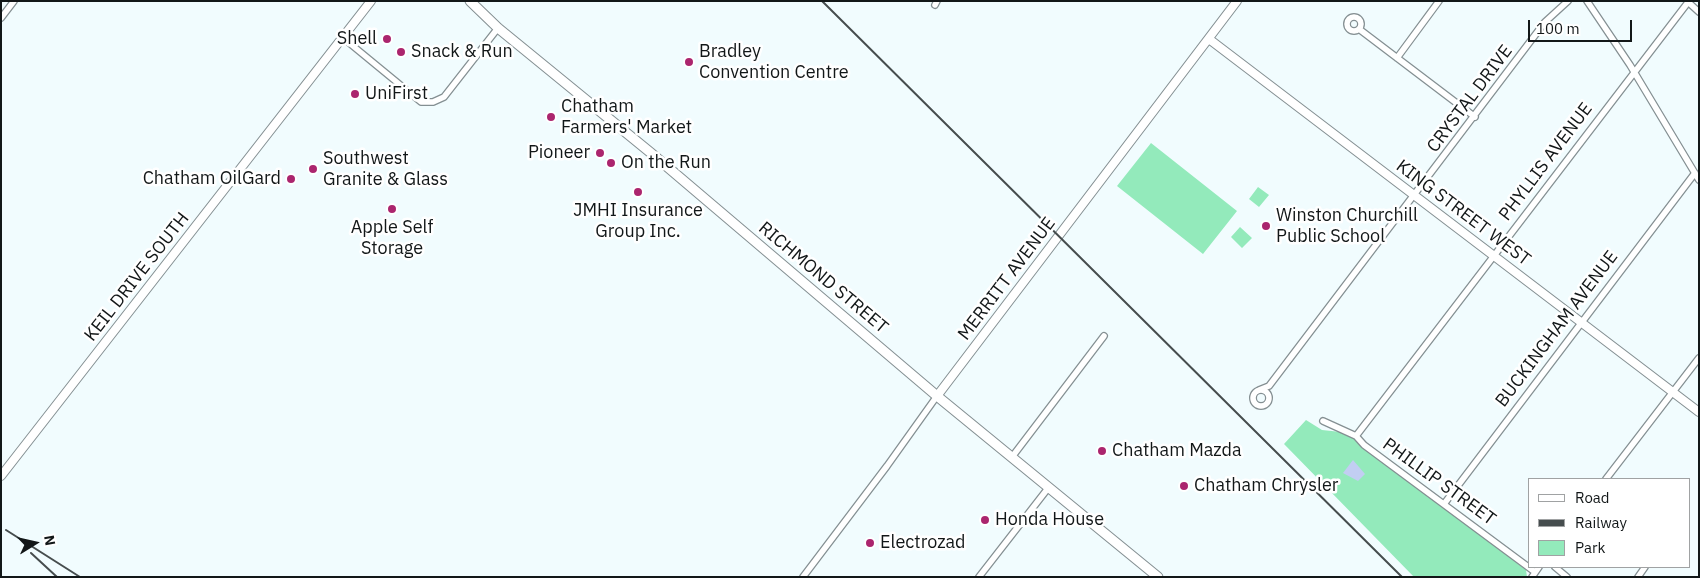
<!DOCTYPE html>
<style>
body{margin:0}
#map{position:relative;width:1700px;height:578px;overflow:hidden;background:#f1fcfe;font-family:"IBM Plex Sans",sans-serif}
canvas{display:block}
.frame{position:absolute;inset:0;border:2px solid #121718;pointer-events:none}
.legend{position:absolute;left:1528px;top:478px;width:162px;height:90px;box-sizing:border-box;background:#fff;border:1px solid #a0a2a3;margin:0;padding:6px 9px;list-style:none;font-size:15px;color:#121718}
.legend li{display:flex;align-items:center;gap:10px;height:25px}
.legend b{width:25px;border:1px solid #a0a2a3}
.north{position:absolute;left:10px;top:518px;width:50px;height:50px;-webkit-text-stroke:4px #fff;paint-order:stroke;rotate:80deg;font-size:14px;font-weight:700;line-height:20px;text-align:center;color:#121718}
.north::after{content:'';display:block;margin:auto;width:18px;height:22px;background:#121718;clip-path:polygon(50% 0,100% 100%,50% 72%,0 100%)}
.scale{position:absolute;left:1528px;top:20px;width:104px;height:22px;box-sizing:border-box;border:2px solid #121718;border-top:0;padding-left:6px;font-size:15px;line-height:18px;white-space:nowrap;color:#121718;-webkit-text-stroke:4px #fff;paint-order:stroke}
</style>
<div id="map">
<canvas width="1700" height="578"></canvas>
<div class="frame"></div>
<ul class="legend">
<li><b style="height:6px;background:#fff"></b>Road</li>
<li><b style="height:6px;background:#464d4e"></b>Railway</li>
<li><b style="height:14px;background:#93eabb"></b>Park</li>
</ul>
<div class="north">N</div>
<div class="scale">100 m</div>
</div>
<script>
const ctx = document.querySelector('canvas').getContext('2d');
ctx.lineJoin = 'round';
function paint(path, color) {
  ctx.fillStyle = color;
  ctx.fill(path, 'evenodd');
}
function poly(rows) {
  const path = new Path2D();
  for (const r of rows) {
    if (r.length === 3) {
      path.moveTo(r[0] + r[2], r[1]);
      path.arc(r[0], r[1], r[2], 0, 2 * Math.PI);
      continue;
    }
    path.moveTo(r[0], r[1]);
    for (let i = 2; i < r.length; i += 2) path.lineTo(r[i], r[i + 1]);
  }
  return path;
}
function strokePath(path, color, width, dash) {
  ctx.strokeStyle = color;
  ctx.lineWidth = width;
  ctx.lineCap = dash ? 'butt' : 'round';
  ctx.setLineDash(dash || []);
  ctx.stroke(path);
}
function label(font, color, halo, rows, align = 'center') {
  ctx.font = font + ' "IBM Plex Sans",sans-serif';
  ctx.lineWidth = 5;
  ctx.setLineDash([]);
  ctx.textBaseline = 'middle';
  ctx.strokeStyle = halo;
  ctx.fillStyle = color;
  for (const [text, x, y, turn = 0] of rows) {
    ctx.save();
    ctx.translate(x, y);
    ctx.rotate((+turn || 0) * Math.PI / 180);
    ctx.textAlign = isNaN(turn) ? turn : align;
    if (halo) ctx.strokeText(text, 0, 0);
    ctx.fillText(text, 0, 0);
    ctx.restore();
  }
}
const green = poly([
 [1151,143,1237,211,1203,254,1117,186],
 [1258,187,1269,195,1259,207,1249,199],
 [1240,227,1252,238,1242,248,1231,237],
 [1306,420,1322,430,1341,432,1352,436,1526,570,1527,577,1414,577,1284,444]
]);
const water = poly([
 [1353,460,1365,474,1358,481,1343,473]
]);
const minor = poly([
 [1587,1,1630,65,1699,180],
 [1688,2,1699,12],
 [935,5,937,1],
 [1354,24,7],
 [1,18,14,1],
 [1359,29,1475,117],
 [342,37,421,102,433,102,444,97,498,28],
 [1397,58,1439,1],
 [1261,398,8],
 [1259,390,1269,386,1545,22,1568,1],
 [1323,421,1356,436,1364,445,1535,572],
 [1356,436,1689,1],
 [1012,457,1104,336],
 [1606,479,1699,358],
 [1444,504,1695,173],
 [1555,567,1567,577],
 [803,577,887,466,937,396],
 [979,577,1049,487],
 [1532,577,1539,567],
 [1638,577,1645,567]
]);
const tertiary = poly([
 [1209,39,1699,412],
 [937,396,1237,1],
 [1,476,371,1]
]);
const secondary = poly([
 [470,1,498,28,651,153,937,396,1158,577]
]);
const rail = poly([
 [822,1,1402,577],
 [6,530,80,577],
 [31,553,57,577]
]);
const markers = [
 [387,39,5,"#ab256e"],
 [401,52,5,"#ab256e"],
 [689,62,5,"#ab256e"],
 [355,94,5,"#ab256e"],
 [551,117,5,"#ab256e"],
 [600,153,5,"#ab256e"],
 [611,163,5,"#ab256e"],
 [313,169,5,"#ab256e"],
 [291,179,5,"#ab256e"],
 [638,192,5,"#ab256e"],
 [392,209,5,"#ab256e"],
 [1266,226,5,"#ab256e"],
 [1102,451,5,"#ab256e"],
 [1184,486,5,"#ab256e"],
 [985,520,5,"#ab256e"],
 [870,543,5,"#ab256e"]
];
const poiNames = [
 ["Shell",377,39,"right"],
 ["Snack & Run",411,52],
 ["Bradley",699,52],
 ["Convention Centre",699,73],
 ["UniFirst",365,94],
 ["Chatham",561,107],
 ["Farmers' Market",561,128],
 ["Pioneer",590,153,"right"],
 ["Southwest",323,159],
 ["Granite & Glass",323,180],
 ["On the Run",621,163],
 ["Chatham OilGard",281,179,"right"],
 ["JMHI Insurance",638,211,"center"],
 ["Group Inc.",638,232,"center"],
 ["Winston Churchill",1276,216],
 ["Public School",1276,237],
 ["Apple Self",392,228,"center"],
 ["Storage",392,249,"center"],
 ["Chatham Mazda",1112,451],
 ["Chatham Chrysler",1194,486],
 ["Honda House",995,520],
 ["Electrozad",880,543]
];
const streetNames = [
 ["CRYSTAL DRIVE",1470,99,-53],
 ["PHYLLIS AVENUE",1546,162,-53],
 ["KING STREET WEST",1463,213,37],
 ["KEIL DRIVE SOUTH",137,277,-52],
 ["RICHMOND STREET",823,278,40],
 ["MERRITT AVENUE",1007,279,-53],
 ["BUCKINGHAM AVENUE",1557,329,-53],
 ["PHILLIP STREET",1439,482,36]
];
paint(green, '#93eabb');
paint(water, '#c2cef2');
strokePath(minor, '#848f92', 8);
strokePath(tertiary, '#848f92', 10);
strokePath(secondary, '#848f92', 11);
strokePath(minor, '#fff', 5.5);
strokePath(tertiary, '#fff', 8);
strokePath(secondary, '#fff', 9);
strokePath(rail, '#464d4e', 2);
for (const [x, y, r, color] of markers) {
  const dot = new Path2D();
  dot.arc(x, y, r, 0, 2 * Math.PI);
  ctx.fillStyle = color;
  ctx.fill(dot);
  strokePath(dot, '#fff', 2);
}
label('18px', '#121718', '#fff', poiNames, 'left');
label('18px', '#121718', '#fff', streetNames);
</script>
